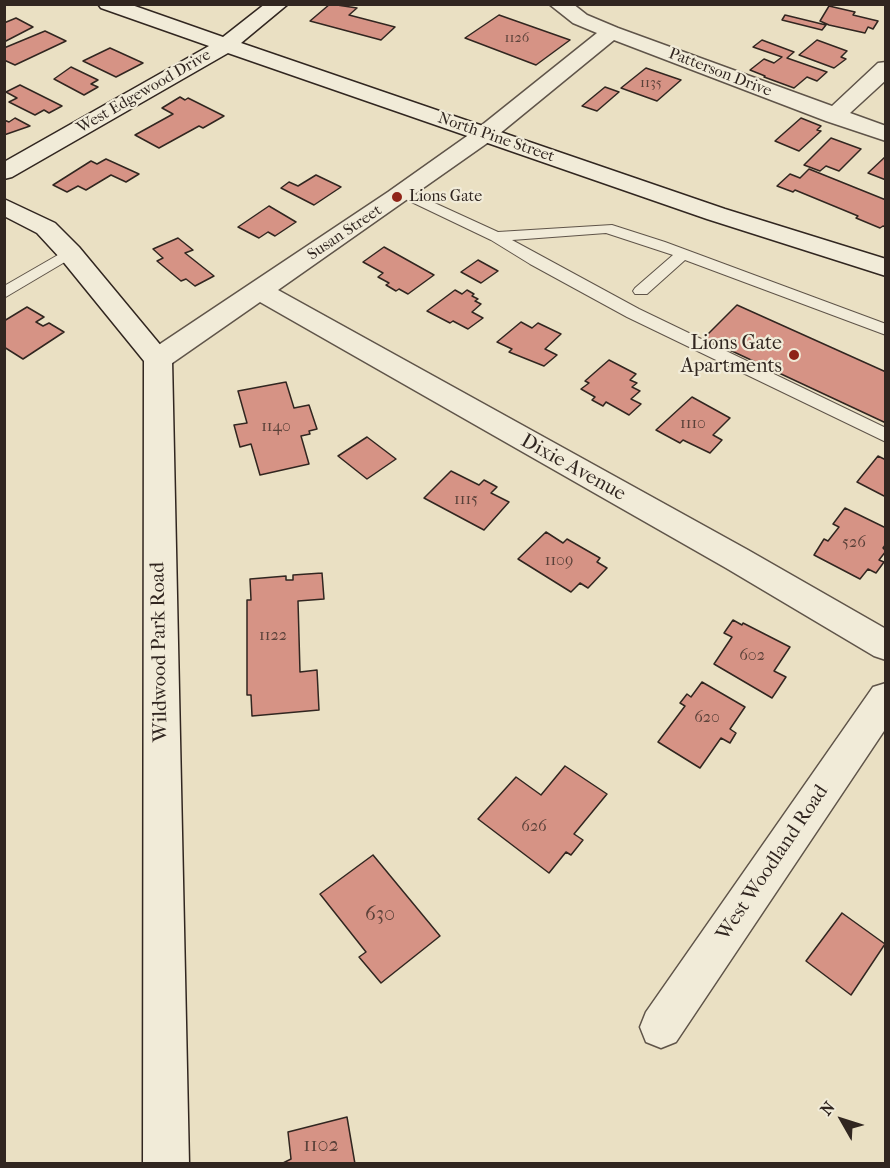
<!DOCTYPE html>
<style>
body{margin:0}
#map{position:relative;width:890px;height:1168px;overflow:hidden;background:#eae0c3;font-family:"IM FELL French Canon",serif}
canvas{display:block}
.frame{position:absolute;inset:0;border:6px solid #312620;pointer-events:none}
.north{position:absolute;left:812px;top:1090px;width:60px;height:60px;-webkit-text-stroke:4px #f1ebd8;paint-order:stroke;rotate:309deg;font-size:16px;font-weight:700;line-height:24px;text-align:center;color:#312620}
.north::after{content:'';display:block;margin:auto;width:21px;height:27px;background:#312620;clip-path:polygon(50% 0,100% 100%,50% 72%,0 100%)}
</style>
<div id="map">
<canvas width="890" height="1168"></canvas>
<div class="frame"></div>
<div class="north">N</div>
</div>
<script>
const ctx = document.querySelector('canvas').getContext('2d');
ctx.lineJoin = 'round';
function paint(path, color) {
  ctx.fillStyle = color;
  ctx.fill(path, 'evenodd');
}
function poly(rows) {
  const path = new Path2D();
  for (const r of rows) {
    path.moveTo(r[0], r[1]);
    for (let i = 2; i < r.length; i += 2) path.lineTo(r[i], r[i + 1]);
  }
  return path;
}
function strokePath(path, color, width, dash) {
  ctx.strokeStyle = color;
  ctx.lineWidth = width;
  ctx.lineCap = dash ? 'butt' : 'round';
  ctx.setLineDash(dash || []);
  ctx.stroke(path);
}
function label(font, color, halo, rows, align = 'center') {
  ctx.font = font + ' "IM FELL French Canon",serif';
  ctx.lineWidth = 4.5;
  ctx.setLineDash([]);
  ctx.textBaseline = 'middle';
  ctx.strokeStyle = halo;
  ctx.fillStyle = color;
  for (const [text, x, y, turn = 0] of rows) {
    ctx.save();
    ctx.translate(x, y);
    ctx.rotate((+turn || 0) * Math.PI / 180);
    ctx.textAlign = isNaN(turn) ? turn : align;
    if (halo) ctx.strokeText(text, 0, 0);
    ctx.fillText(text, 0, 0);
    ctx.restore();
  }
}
const building = poly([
 [330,4,357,8,349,15,395,27,381,40,310,21,330,4],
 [829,6,855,12,853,15,878,21,873,29,868,27,865,33,829,25,820,21,829,6],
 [499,15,570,40,536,65,465,38,499,15],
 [785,15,826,25,822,30,782,20,785,15],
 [16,18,33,27,4,42,4,23,16,18],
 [45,31,66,41,15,65,4,60,4,48,45,31],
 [762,40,794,52,787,58,827,72,817,81,807,77,794,88,764,77,765,76,750,70,764,59,774,63,782,57,753,47,762,40],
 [817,40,847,51,841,57,846,59,834,68,799,55,817,40],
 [110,48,143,63,116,77,83,61,110,48],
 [71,67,98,80,91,84,98,87,84,95,54,79,71,67],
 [646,68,681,80,657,101,621,88,646,68],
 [20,85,62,106,49,113,44,110,35,115,9,102,17,98,6,92,20,85],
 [605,87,619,92,597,111,582,106,605,87],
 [180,97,185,100,188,98,224,116,203,128,199,126,159,148,135,135,173,114,162,108,180,97],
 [15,118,30,126,4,135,4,120,9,122,15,118],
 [801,118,821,126,817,130,821,131,799,151,775,141,801,118],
 [831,138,861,149,839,171,826,166,820,171,804,165,831,138],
 [886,156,886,180,868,173,886,156],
 [106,159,139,174,126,182,111,175,86,190,78,186,67,192,53,185,91,161,97,164,106,159],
 [809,169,886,200,886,227,883,226,880,228,856,218,858,216,795,190,793,192,777,186,790,174,800,178,809,169],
 [316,175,341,187,314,205,281,188,289,182,298,186,316,175],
 [269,206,296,222,275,236,268,232,259,238,238,227,269,206],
 [178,238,193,250,185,253,214,276,195,286,186,279,181,281,157,261,163,258,153,249,178,238],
 [384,247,434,275,408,294,399,289,396,291,386,285,389,283,378,277,383,273,363,262,384,247],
 [478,260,498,271,481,283,461,272,478,260],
 [455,290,462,294,467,290,474,294,472,296,478,299,475,301,481,304,472,312,483,318,468,329,453,321,450,323,427,311,455,290],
 [737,305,886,372,886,423,704,338,737,305],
 [27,307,44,317,36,322,43,326,49,323,64,332,23,359,4,347,4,321,27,307],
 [521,322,532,328,538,323,561,334,545,349,557,355,544,366,509,352,512,349,497,342,521,322],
 [609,360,636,374,630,380,637,383,632,387,640,391,631,399,641,404,629,415,606,402,603,406,592,400,595,397,581,389,589,383,585,381,609,360],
 [286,382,294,408,309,405,317,429,309,431,310,434,301,436,309,464,260,475,251,444,240,447,234,425,247,423,238,391,286,382],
 [692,397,730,418,713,435,722,440,710,453,683,440,680,443,656,430,692,397],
 [367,437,396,459,367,479,338,456,367,437],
 [878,456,886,460,886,497,857,482,878,456],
 [451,471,479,485,484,480,497,487,491,493,509,502,484,530,424,498,451,471],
 [845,508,886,528,886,544,883,548,886,551,879,560,884,562,876,573,868,569,860,579,814,555,824,539,828,541,839,527,833,524,845,508],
 [546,532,563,543,567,539,600,558,597,562,607,568,588,588,580,583,571,592,518,559,546,532],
 [322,573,324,599,298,601,300,672,317,670,319,710,252,716,251,695,247,695,247,600,251,600,250,579,286,576,286,580,293,580,293,575,322,573],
 [733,620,742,625,743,623,790,647,774,671,786,677,772,698,714,664,732,637,724,633,733,620],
 [702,682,745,707,730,729,736,733,730,743,721,738,700,768,658,742,685,706,680,703,687,694,691,697,702,682],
 [565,766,607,794,574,834,583,840,571,855,566,852,549,873,478,819,516,777,541,795,565,766],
 [373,855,440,936,381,983,359,957,366,952,320,894,373,855],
 [842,913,885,944,851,995,806,961,842,913],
 [347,1117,355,1164,281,1164,291,1159,288,1132,347,1117]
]);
const lane = poly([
 [404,189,498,232,612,225,665,242,886,324,886,335,685,260,647,294,635,294,633,291,635,288,673,255,606,233,512,240,639,309,886,428,886,442,627,317,530,264,491,240,399,196,397,193,404,189],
 [70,248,78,253,75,256,4,298,4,286,70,248]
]);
const street = poly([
 [549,4,573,4,587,15,618,28,832,106,878,63,886,62,886,80,850,113,886,126,886,141,826,121,614,40,493,139,278,290,748,550,886,629,886,660,874,656,726,568,260,302,168,366,158,368,148,366,144,359,148,352,388,192,477,129,597,33,573,23,549,4],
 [886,683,886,728,676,1042,661,1048,646,1042,640,1027,646,1012,873,687,886,683]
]);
const secondary = poly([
 [98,4,129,4,223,37,265,4,288,4,241,43,725,209,886,259,886,276,707,219,228,53,12,177,4,179,4,162,209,46,101,8,98,4],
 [4,199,55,223,79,247,172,359,189,1164,143,1164,144,361,61,259,37,233,4,216,4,199]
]);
const markers = [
 [397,197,6,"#8f2418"],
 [794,355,6,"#8f2418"]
];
const farNumbernames = [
 ["1126",517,39],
 ["1135",651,84]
];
const farStreetnames = [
 ["Patterson Drive",720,73,21],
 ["West Edgewood Drive",144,92,-30],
 ["North Pine Street",496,138,19],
 ["Susan Street",345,233,-34]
];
const farPoinames = [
 ["Lions Gate",409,197]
];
const numberNames = [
 ["1110",693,424],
 ["1140",276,427],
 ["1115",466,500],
 ["526",854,543],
 ["1109",559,561],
 ["1122",273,636],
 ["602",752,656],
 ["620",707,718],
 ["626",534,827]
];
const poiNames = [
 ["Lions Gate",782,344],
 ["Apartments",782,367]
];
const streetNames = [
 ["Dixie Avenue",573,468,29],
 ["Wildwood Park Road",160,652,-91],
 ["West Woodland Road",773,863,-56]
];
const nearNumbernames = [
 ["630",380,915],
 ["1102",321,1146]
];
paint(building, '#d69385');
strokePath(building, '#312620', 1.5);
strokePath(lane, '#5f5449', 2);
strokePath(street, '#5f5449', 3);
strokePath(secondary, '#312620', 3);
paint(lane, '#f1ebd8');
paint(street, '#f1ebd8');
paint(secondary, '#f1ebd8');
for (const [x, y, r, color] of markers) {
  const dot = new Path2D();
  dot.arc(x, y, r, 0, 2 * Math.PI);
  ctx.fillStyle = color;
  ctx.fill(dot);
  strokePath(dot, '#f1ebd8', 2);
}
label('14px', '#5a4139', null, farNumbernames);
label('16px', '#312620', '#f1ebd8', farStreetnames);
label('16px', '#312620', '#f1ebd8', farPoinames, 'left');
label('16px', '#5a4139', null, numberNames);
label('20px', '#312620', '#f1ebd8', poiNames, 'right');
label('20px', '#312620', '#f1ebd8', streetNames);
label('20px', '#5a4139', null, nearNumbernames);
</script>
